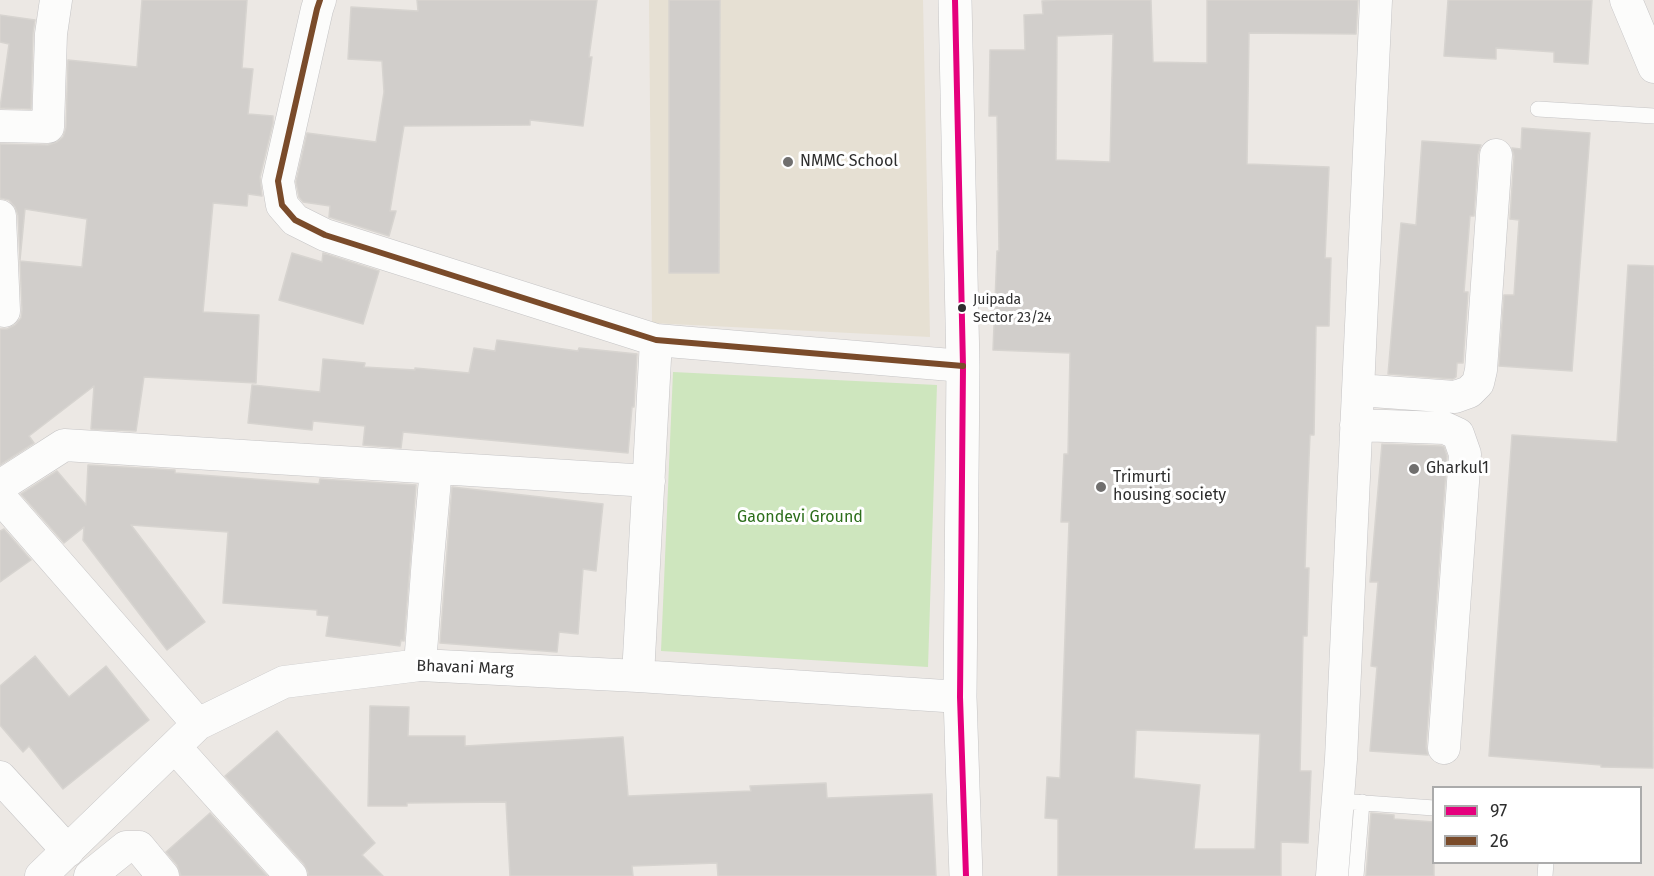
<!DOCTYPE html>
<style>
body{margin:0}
#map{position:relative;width:1654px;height:876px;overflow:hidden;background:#ece8e4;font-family:"Fira Sans",sans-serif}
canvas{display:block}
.legend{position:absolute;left:1432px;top:786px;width:210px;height:78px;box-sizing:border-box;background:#fff;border:2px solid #ababab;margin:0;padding:8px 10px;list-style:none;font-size:18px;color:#2e2e2e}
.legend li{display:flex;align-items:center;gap:12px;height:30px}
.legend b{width:30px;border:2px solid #ababab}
</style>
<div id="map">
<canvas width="1654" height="876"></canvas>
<ul class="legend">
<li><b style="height:8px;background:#e5007d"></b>97</li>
<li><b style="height:8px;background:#7a4b2a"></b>26</li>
</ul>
</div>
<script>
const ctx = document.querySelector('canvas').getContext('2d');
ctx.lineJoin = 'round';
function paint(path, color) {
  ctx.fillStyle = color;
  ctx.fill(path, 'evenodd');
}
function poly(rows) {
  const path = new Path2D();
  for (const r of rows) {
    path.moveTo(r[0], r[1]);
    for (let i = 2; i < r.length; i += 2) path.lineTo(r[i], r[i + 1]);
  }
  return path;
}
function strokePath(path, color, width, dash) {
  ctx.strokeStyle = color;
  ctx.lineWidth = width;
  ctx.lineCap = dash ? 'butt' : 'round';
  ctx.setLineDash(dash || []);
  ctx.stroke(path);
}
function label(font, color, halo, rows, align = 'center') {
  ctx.font = font + ' "Fira Sans",sans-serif';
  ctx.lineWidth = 6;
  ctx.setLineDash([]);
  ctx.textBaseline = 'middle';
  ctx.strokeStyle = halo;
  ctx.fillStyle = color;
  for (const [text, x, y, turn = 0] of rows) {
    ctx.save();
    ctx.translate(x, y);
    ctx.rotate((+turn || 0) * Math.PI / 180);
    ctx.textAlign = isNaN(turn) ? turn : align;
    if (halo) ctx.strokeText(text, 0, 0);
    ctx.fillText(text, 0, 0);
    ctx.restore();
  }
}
const education = poly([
 [649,0,923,0,930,337,652,323]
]);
const green = poly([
 [673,372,937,385,928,667,661,651]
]);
const building = poly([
 [142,0,247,0,242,68,253,69,248,114,273,116,273,123,260,177,262,196,248,194,247,206,213,203,203,312,259,315,256,383,144,377,136,431,91,429,94,386,29,436,34,443,0,465,0,329,7,329,15,325,21,318,22,310,20,261,82,267,87,219,25,209,20,260,18,215,15,207,9,200,0,198,0,144,48,145,57,142,63,137,66,128,68,60,137,67,142,0],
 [417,0,597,0,589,57,592,57,583,126,530,120,530,125,404,126,390,211,396,211,389,236,329,217,330,206,303,202,299,197,296,182,307,133,376,142,384,92,382,61,348,59,351,7,418,11,417,0],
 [669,0,720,0,719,273,669,273,669,0],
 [1057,0,1151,0,1153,62,1207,63,1207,0,1358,0,1356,34,1249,33,1247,164,1329,167,1325,258,1331,258,1329,326,1316,326,1314,435,1310,435,1307,506,1305,568,1309,568,1307,636,1303,636,1300,771,1311,771,1308,843,1281,842,1281,876,1058,876,1058,819,1045,818,1047,777,1060,778,1069,522,1061,522,1064,454,1068,454,1070,353,993,350,997,251,999,251,997,116,989,116,990,50,1025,50,1024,15,1043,14,1042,1,1057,0],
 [1113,34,1110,162,1056,160,1057,36,1113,34],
 [1136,730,1260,734,1255,849,1194,849,1200,785,1134,778,1136,730],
 [1448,0,1592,0,1588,64,1554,62,1554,52,1496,48,1496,59,1444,56,1448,0],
 [0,15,35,20,33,33,31,109,0,108,9,44,0,42,0,15],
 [1522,128,1590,133,1572,371,1499,366,1504,295,1514,295,1519,220,1510,219,1514,156,1512,148,1521,149,1522,128],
 [1422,141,1481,145,1478,154,1474,216,1470,216,1464,292,1468,292,1463,363,1457,363,1456,377,1453,379,1388,374,1401,223,1416,225,1422,141],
 [292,253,322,262,323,253,379,271,363,324,279,300,292,253],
 [1628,265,1654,266,1653,768,1601,767,1601,765,1489,756,1512,435,1617,442,1628,265],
 [497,340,578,351,579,348,637,354,634,407,632,407,628,453,403,432,401,448,363,445,365,426,313,421,312,430,248,423,252,385,320,392,323,359,365,363,364,367,415,370,415,368,469,373,474,348,495,351,497,340],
 [1382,444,1441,446,1444,447,1447,456,1426,747,1428,755,1370,751,1377,667,1371,666,1378,582,1370,582,1382,444],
 [88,465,175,470,175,473,319,484,320,479,416,485,404,641,401,640,400,646,326,636,329,616,317,615,317,610,223,603,228,532,131,525,205,622,167,650,83,540,84,527,64,543,21,494,57,471,86,505,88,465],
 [452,487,603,504,596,571,583,569,578,634,559,632,557,652,440,643,452,487],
 [4,529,31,560,0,582,0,531,4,529],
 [35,656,69,697,106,666,149,720,63,789,29,746,23,752,0,725,0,686,35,656],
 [370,706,409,707,408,736,465,736,465,746,623,737,628,796,751,791,750,786,826,783,827,798,932,794,936,876,718,876,717,863,632,866,633,876,510,876,506,802,407,803,407,806,368,806,370,706],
 [277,731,375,843,362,855,383,876,308,876,308,872,304,864,225,776,277,731],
 [210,813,267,876,181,876,177,865,166,852,210,813],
 [1371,813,1394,815,1394,819,1434,822,1434,876,1366,876,1371,813]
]);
const service = poly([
 [1538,109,1654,116],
 [1337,801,1434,808],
 [1356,876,1362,802],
 [1545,876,1546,862]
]);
const minor = poly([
 [320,0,317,9,278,181,282,205,295,220,325,235,656,340,963,366],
 [1626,0,1654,67],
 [0,126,48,127,51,34,56,0],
 [0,216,4,311,0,310],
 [1358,390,1455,397,1469,392,1478,383,1481,370,1496,155],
 [1356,425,1445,428,1458,434,1465,454,1444,748],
 [0,486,64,445,649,481],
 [0,497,198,724],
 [420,665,428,558,436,468],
 [638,676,656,340],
 [175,747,291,876],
 [0,777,68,851],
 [41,876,198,724,284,682,420,665,638,676,960,697],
 [90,876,126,847,139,847,163,876],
 [1332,876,1341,759,1376,0]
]);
const secondary = poly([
 [955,0,963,366,960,697,966,876]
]);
const bus1 = poly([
 [955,0,963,366,960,697,966,876]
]);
const bus2 = poly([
 [320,0,317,9,278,181,282,205,295,220,325,235,656,340,963,366]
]);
const markers = [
 [788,162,6,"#706f6e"],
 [962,308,5,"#2e2e2e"],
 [1414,469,6,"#706f6e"],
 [1101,487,6,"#706f6e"]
];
const busNames = [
 ["Juipada",973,300],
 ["Sector 23/24",973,318]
];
const poiNames = [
 ["NMMC School",800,162],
 ["Gharkul1",1426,469],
 ["Trimurti",1113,478],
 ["housing society",1113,496]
];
const parkNames = [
 ["Gaondevi Ground",800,518]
];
const streetNames = [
 ["Bhavani Marg",465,668,2]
];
paint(education, '#e6e0d3');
paint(green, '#cee6be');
paint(building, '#d1cecb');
strokePath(building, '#d7d4d0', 1.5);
strokePath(service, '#c5c4c5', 16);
strokePath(minor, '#c5c4c5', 33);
strokePath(secondary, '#c5c4c5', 34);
strokePath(service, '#fcfcfb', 15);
strokePath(minor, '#fcfcfb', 32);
strokePath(secondary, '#fcfcfb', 33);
strokePath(bus1, '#e5007d', 6);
strokePath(bus2, '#7a4b2a', 6);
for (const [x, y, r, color] of markers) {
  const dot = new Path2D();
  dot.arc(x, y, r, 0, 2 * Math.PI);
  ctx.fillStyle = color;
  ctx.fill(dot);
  strokePath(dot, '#fff', 2);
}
label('14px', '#2e2e2e', '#fff', busNames, 'left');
label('16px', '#2e2e2e', '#fff', poiNames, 'left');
label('16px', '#2c6e1b', '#fff', parkNames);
label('16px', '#2e2e2e', '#fff', streetNames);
</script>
